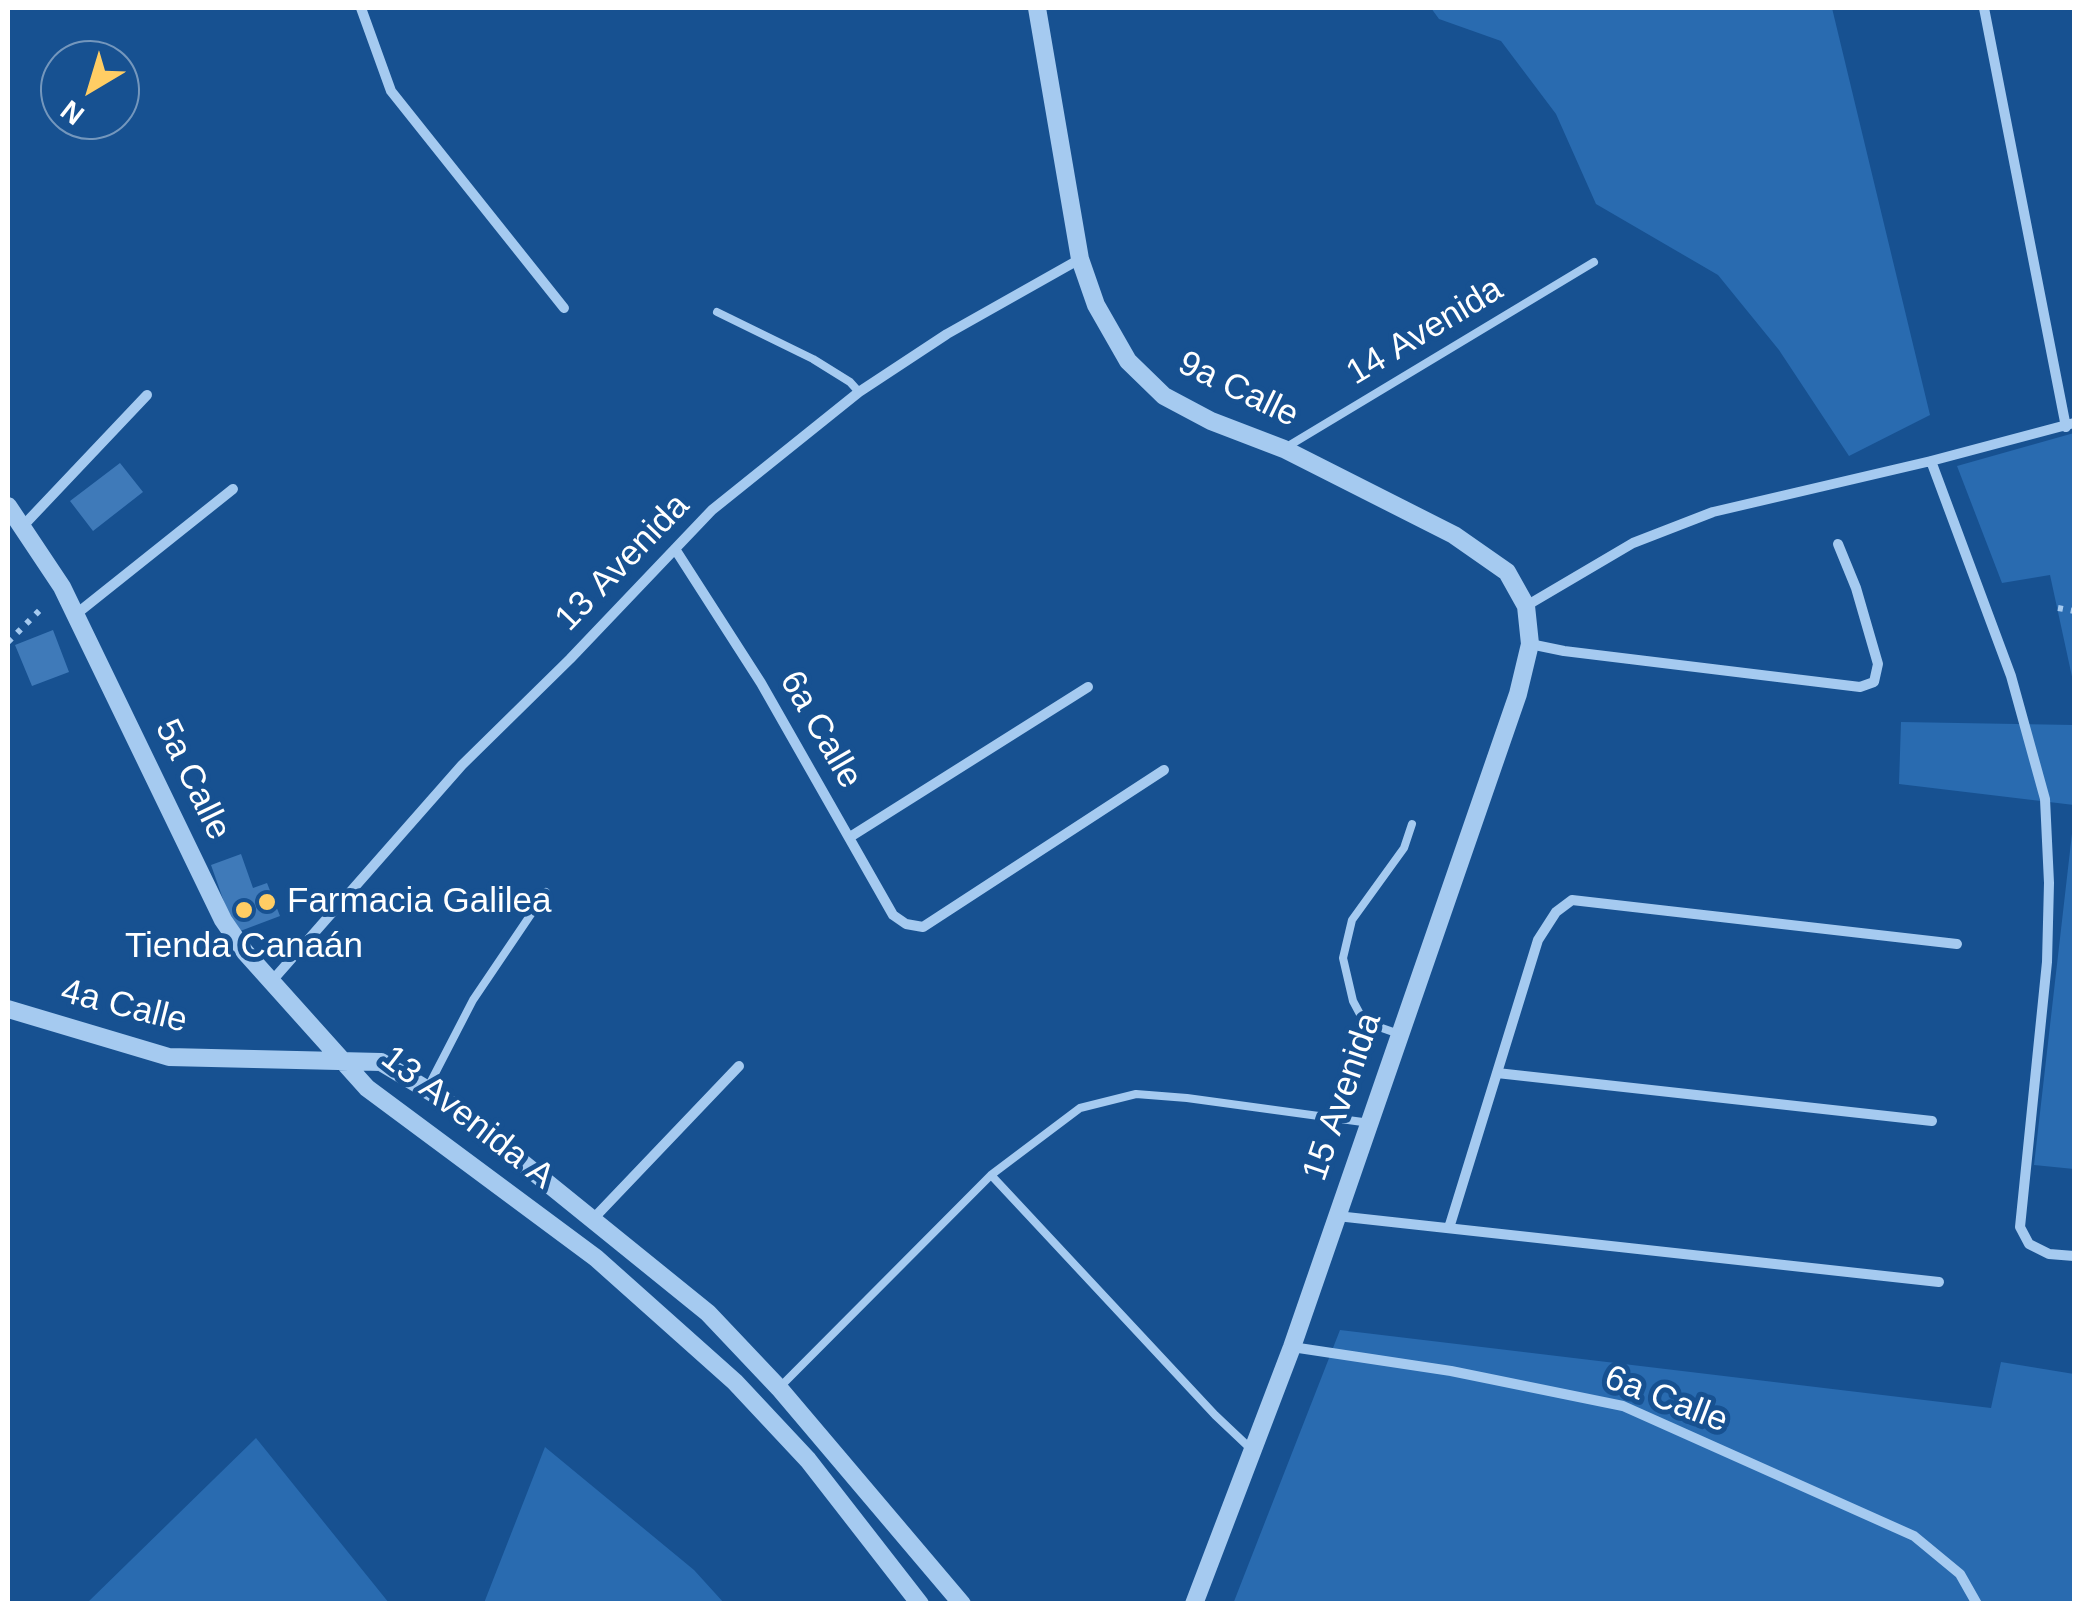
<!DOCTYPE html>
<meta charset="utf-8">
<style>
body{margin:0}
#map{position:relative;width:2082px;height:1611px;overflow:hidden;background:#175191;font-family:Helvetica,sans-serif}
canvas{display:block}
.frame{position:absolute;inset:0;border:10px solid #fff;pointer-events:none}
.north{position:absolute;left:40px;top:40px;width:100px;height:100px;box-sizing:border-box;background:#175191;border:2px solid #7497bd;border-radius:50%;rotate:218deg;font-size:28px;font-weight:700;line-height:40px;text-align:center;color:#fff}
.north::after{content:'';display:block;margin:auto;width:35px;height:45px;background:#ffcd64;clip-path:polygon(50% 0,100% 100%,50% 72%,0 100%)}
</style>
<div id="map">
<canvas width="2082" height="1611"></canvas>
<div class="frame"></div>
<div class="north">N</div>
</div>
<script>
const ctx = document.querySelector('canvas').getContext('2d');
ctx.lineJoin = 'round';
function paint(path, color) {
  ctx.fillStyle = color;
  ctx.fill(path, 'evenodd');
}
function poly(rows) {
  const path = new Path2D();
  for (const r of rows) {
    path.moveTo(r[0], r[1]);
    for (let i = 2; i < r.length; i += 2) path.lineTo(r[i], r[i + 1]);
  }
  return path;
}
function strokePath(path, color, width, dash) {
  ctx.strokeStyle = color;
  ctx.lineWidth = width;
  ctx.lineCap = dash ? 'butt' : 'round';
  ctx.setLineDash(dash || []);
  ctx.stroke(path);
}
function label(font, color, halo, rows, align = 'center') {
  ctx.font = font + ' Helvetica,sans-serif';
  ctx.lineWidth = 10;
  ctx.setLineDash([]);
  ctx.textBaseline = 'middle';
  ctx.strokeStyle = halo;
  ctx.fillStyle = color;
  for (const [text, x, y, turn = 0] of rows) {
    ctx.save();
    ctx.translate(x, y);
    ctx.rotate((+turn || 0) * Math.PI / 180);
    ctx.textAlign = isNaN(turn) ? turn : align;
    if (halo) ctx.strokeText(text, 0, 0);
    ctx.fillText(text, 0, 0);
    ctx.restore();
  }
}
const green = poly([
 [1431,8,1832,8,1930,415,1849,456,1779,350,1718,275,1596,204,1556,114,1501,41,1439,19],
 [2074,433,2074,686,2050,575,2002,583,1957,466],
 [1901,722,2074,725,2074,805,1899,784],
 [2074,816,2074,1169,2034,1165],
 [1340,1330,1991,1408,2001,1362,2074,1374,2074,1603,1233,1604],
 [256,1438,389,1603,87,1603],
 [545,1447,694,1570,724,1603,484,1603]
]);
const building = poly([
 [120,463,143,492,93,531,70,501],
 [53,630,69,672,32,686,15,645],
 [241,854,253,888,267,883,280,916,235,933,211,865]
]);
const path = poly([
 [2058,608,2074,611],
 [8,642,44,606]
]);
const service = poly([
 [717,312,813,359,850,382,859,392],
 [1285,448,1594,262],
 [1399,1034,1379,1027,1361,1016,1353,1001,1343,958,1352,920,1404,848,1412,824],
 [427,1089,473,1000,546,892],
 [991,1175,1215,1415,1252,1450],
 [779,1388,991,1175,1080,1108,1136,1094,1187,1098,1370,1123]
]);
const minor = poly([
 [361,8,391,91,564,308],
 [1984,8,2066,427],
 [1931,461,2011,676,2045,799,2049,883,2047,962,2020,1227,2029,1244,2049,1254,2074,1256],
 [22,527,147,395],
 [675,549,761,683,893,915,906,924,923,927,1164,770],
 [1526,606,1633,543,1713,512,1931,461,2074,423],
 [75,615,233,489],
 [1530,644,1564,651,1860,687,1874,682,1878,664,1856,588,1838,544],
 [850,837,1088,687],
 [271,982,462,765,570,659,712,510,859,392,947,334,1080,259],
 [1497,1073,1932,1121],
 [1337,1216,1939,1282],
 [593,1219,739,1066],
 [1449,1228,1538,940,1556,912,1572,900,1957,944],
 [1292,1347,1451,1371,1623,1406,1914,1536,1960,1574,1977,1604]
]);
const tertiary = poly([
 [1037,8,1080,259,1096,305,1128,361,1164,396,1211,421,1284,449,1454,535,1507,572,1526,606,1530,644,1518,694,1292,1347,1194,1604],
 [8,506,62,587,223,920,245,952,367,1088,596,1258,735,1382,808,1460,920,1604],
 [8,1009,169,1057,381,1062,446,1101,708,1313,779,1388,962,1604]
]);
const markers = [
 [267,902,10,"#ffcd64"],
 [244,910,10,"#ffcd64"]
];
const streetNames = [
 ["14 Avenida",1425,332,-31],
 ["9a Calle",1238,390,26],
 ["13 Avenida",623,563,-46],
 ["6a Calle",820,730,60],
 ["5a Calle",192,780,64],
 ["4a Calle",124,1007,14],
 ["15 Avenida",1343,1097,-71],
 ["13 Avenida A",467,1118,38],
 ["6a Calle",1666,1400,21]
];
const poiNames = [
 ["Farmacia Galilea",287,902],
 ["Tienda Canaán",244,947,"center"]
];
paint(green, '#296bb0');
paint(building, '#3f7ab9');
strokePath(path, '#a5caf0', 6, [5, 8]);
strokePath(service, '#a5caf0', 8);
strokePath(minor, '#a5caf0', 10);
strokePath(tertiary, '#a5caf0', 18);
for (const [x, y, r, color] of markers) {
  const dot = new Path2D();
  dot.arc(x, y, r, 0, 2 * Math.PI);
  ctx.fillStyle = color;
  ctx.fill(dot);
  strokePath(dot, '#175191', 4);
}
label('35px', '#fff', '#175191', streetNames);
label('35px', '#fff', '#175191', poiNames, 'left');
</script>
